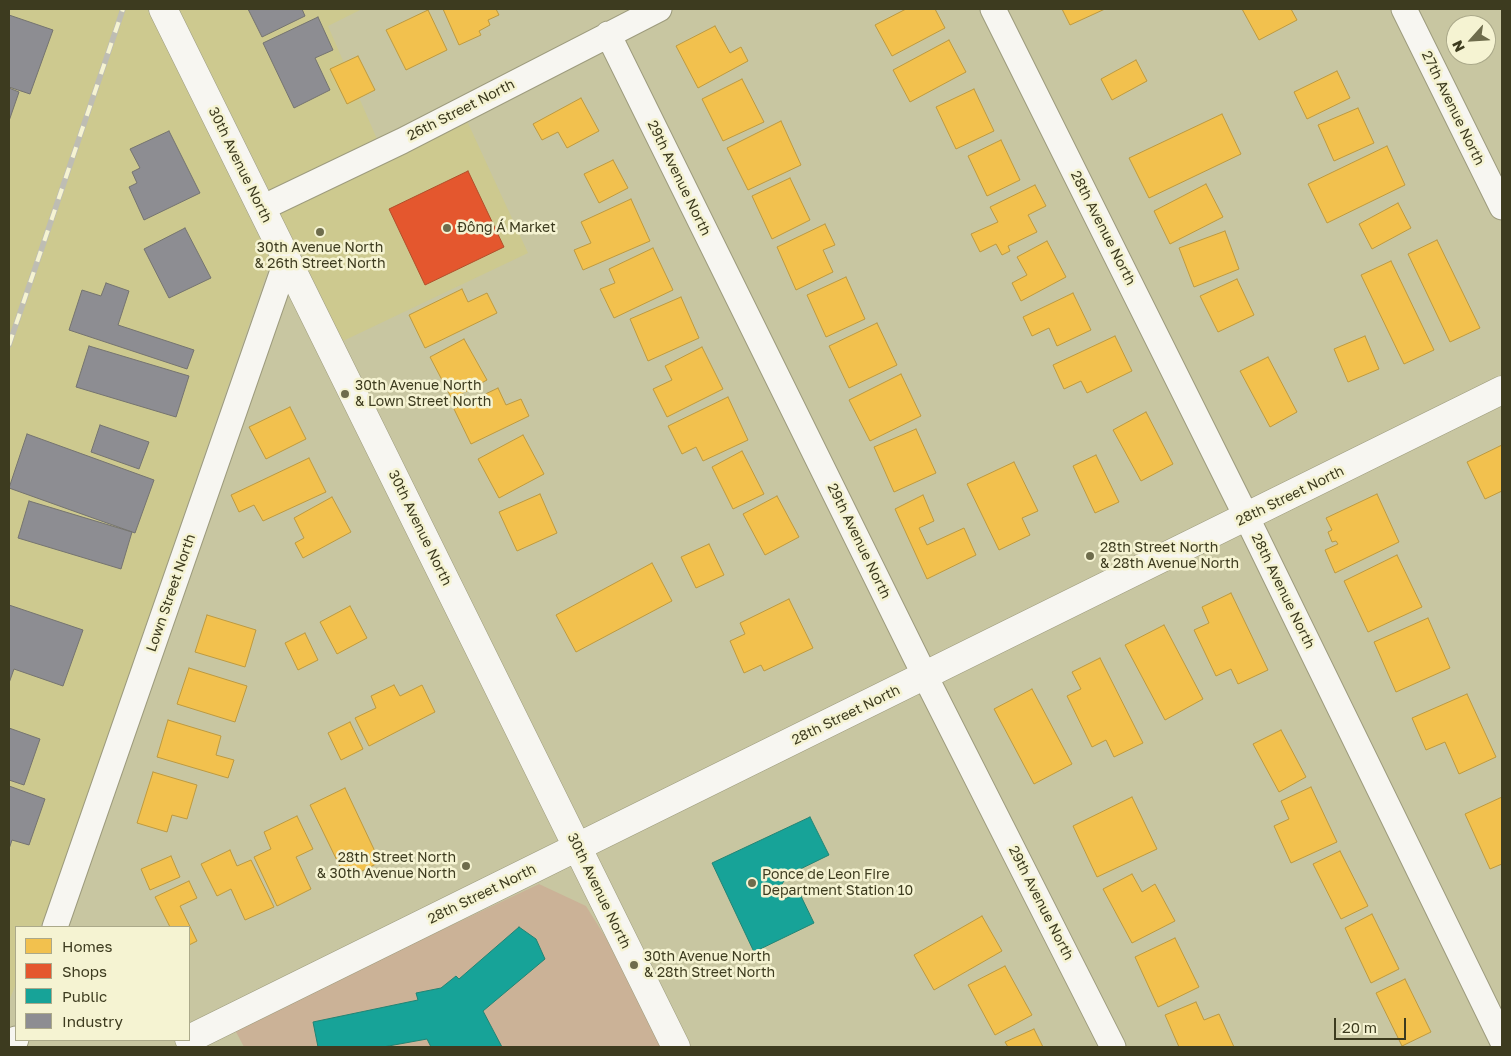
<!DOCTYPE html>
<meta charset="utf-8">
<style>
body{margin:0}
#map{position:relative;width:1511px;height:1056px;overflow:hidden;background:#c8c6a1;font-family:"Golos Text",sans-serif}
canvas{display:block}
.frame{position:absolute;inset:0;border:10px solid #3d3b1f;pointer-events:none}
.legend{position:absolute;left:15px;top:926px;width:175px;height:115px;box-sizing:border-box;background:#f5f3d2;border:1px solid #aba98a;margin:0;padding:6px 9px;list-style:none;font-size:15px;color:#3d3b1f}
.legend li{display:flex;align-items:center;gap:10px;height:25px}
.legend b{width:25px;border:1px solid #aba98a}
.north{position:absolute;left:1446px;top:15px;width:50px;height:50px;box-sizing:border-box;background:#f5f3d2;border:1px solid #aba98a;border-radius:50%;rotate:244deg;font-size:14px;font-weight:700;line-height:20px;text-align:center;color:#3d3b1f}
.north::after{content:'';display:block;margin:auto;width:18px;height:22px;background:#6e6c4c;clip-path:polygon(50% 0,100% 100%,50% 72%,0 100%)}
.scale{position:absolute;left:1334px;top:1018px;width:72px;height:22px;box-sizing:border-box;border:2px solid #3d3b1f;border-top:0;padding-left:6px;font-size:15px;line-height:18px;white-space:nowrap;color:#3d3b1f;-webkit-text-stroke:4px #f5f3d2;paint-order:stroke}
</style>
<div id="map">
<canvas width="1511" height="1056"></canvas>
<div class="frame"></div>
<ul class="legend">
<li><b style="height:14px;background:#f2c14e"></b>Homes</li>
<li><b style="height:14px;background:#e4572e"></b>Shops</li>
<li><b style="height:14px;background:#17a398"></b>Public</li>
<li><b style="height:14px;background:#8d8d92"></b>Industry</li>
</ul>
<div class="north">N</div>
<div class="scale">20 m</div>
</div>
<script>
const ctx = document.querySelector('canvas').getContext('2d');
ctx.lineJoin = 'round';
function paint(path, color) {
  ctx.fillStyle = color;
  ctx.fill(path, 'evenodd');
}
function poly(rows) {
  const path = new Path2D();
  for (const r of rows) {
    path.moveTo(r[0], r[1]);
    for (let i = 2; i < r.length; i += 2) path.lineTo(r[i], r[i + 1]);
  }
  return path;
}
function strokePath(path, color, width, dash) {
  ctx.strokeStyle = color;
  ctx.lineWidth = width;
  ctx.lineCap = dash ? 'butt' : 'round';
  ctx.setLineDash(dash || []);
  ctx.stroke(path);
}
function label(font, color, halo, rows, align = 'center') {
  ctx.font = font + ' "Golos Text",sans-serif';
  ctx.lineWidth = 5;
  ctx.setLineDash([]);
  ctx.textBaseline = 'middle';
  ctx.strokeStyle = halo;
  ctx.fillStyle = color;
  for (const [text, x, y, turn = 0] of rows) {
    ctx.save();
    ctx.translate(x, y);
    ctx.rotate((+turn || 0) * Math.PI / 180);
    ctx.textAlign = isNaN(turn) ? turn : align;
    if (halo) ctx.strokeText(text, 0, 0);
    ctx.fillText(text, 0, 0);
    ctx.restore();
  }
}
const built = poly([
 [9,9,147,9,271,261,46,915,40,927,16,927,16,984,9,1001],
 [179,9,362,9,328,26,377,139,269,190],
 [467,121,528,253,343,341,302,257,304,249,297,248,280,213]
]);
const green = poly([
 [539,884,586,906,606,938,661,1047,244,1047,234,1028]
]);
const homes = poly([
 [443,9,496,9,499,15,488,20,490,25,479,31,481,35,459,45,443,9],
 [906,9,935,9,945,28,892,56,875,25,906,9],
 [1062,9,1105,9,1070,25,1062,9],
 [1242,9,1291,9,1297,20,1259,40,1242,9],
 [428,10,447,50,406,70,386,30,428,10],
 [715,26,730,53,741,47,748,61,698,88,676,46,715,26],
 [949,40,966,72,910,102,893,70,949,40],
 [358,56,375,90,347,104,330,69,358,56],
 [1136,60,1147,81,1112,100,1101,79,1136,60],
 [1337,71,1350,98,1307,119,1294,92,1337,71],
 [742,79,764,122,723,141,702,99,742,79],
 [974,89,994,131,956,149,936,107,974,89],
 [581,98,599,131,567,148,558,132,542,140,533,124,581,98],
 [1358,108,1374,143,1334,161,1318,125,1358,108],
 [1222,114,1241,154,1149,198,1129,158,1222,114],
 [781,121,801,165,748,190,727,148,781,121],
 [1001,140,1020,180,987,196,968,156,1001,140],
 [1387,146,1405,185,1327,223,1308,184,1387,146],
 [613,160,628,188,599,203,584,174,613,160],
 [790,178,810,220,772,239,752,196,790,178],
 [1206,184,1223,217,1170,244,1154,211,1206,184],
 [1035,185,1046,206,1028,215,1037,232,1008,246,1010,251,1002,255,996,244,980,252,971,234,998,222,990,207,1035,185],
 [631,199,650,241,583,270,574,250,591,243,581,222,631,199],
 [1398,203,1411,228,1372,249,1359,224,1398,203],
 [825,224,835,245,823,250,833,272,796,290,777,247,825,224],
 [1225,231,1239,269,1194,287,1179,248,1225,231],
 [1437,240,1480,328,1450,342,1408,254,1437,240],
 [1047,241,1066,277,1021,301,1012,283,1027,275,1017,257,1047,241],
 [653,248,673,290,614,318,600,289,615,283,609,269,653,248],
 [1391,261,1434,350,1404,364,1361,275,1391,261],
 [846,277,865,319,826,337,807,295,846,277],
 [1237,279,1254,315,1218,332,1200,296,1237,279],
 [462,289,468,302,487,293,497,313,425,348,409,315,462,289],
 [1073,293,1091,330,1057,346,1049,328,1032,336,1023,317,1073,293],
 [681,297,699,338,648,361,630,319,681,297],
 [877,323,897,365,849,388,829,346,877,323],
 [1115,336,1132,371,1087,393,1081,381,1064,389,1053,365,1115,336],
 [1365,336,1379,369,1348,382,1334,349,1365,336],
 [464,339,487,380,452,399,430,357,464,339],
 [702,347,723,389,667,417,653,389,672,380,665,366,702,347],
 [1268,357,1297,412,1270,427,1240,371,1268,357],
 [901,374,921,416,870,441,849,400,901,374],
 [498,388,506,405,521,399,529,416,471,444,454,409,498,388],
 [728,397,748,440,703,461,696,447,682,454,668,426,728,397],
 [290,407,306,439,266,459,249,427,290,407],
 [1146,412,1173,464,1141,481,1113,430,1146,412],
 [916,429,936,473,894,492,874,447,916,429],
 [523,435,544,474,499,498,478,459,523,435],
 [1502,445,1502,491,1485,499,1467,462,1502,445],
 [742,451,764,494,733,509,712,467,742,451],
 [1096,455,1119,502,1095,513,1073,466,1096,455],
 [309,458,326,492,263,521,254,505,239,512,231,495,309,458],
 [1014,462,1038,511,1022,518,1030,535,999,550,967,484,1014,462],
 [540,494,557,533,517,551,499,512,540,494],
 [1377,494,1399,542,1335,573,1325,550,1338,544,1336,541,1332,542,1328,532,1332,530,1326,518,1377,494],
 [923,495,934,521,919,528,927,545,964,528,976,555,927,579,895,509,923,495],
 [777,496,799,537,765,555,743,514,777,496],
 [332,497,351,532,303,558,295,543,304,538,294,518,332,497],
 [709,544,724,575,696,588,681,557,709,544],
 [1397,555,1422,607,1368,632,1344,581,1397,555],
 [652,563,672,601,576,652,556,615,652,563],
 [1231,593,1268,670,1238,684,1231,669,1216,676,1194,630,1209,623,1202,607,1231,593],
 [789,599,813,648,764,671,761,665,744,673,730,641,745,634,740,623,789,599],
 [350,606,367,638,337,654,320,622,350,606],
 [207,615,256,630,245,667,195,652,207,615],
 [1428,618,1450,668,1396,692,1374,642,1428,618],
 [1164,625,1203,699,1165,720,1125,645,1164,625],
 [305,633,318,660,298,670,285,643,305,633],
 [1100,658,1143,743,1114,757,1106,740,1092,747,1067,696,1081,689,1072,672,1100,658],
 [189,668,247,686,235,722,177,704,189,668],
 [394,685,400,696,422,685,435,712,369,746,355,718,376,708,371,696,394,685],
 [1032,689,1072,764,1034,784,994,709,1032,689],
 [1467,694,1496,757,1459,774,1445,742,1426,750,1412,718,1467,694],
 [168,720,221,736,216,755,234,760,228,778,157,757,168,720],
 [350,722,363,749,341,760,328,733,350,722],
 [1281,730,1306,777,1279,792,1253,744,1281,730],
 [153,772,197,785,187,819,172,815,167,832,137,823,153,772],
 [1311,787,1337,842,1291,863,1274,826,1289,819,1281,801,1311,787],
 [345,788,380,862,346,879,310,805,345,788],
 [1132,797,1157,849,1097,877,1073,826,1132,797],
 [1502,797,1502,864,1490,869,1465,814,1502,797],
 [297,816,313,849,296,857,311,889,277,906,254,857,271,849,264,832,297,816],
 [230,850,237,866,251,860,274,907,245,920,231,889,217,896,201,864,230,850],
 [1340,851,1368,906,1341,919,1313,864,1340,851],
 [171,856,180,877,150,890,141,869,171,856],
 [1132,874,1142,892,1155,884,1175,921,1132,943,1103,889,1132,874],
 [189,881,197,898,180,906,197,941,189,945,189,927,170,927,155,897,189,881],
 [1372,914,1399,969,1371,983,1345,928,1372,914],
 [982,916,1002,951,934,990,914,955,982,916],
 [1175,938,1199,987,1158,1007,1135,957,1175,938],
 [1005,966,1032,1015,995,1035,968,985,1005,966],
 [1405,979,1431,1032,1402,1046,1376,993,1405,979],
 [1196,1002,1204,1020,1219,1014,1234,1047,1179,1047,1165,1015,1196,1002],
 [1034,1029,1043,1047,1008,1047,1005,1042,1034,1029]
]);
const shops = poly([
 [468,171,504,247,425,285,389,209,468,171]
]);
const public = poly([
 [810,817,829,855,788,875,778,890,783,900,799,892,814,923,754,952,712,863,810,817],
 [519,927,536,939,545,959,483,1011,502,1047,431,1047,427,1039,383,1047,318,1047,313,1022,418,1000,416,993,441,988,456,976,459,979,519,927]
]);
const industry = poly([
 [248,9,302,9,305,16,262,37,248,9],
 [9,15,53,30,30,94,9,87,9,15],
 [318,17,333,50,315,58,330,90,294,108,263,43,318,17],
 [9,88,19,92,9,121,9,88],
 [169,131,200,193,144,220,129,187,137,183,132,172,140,168,130,149,169,131],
 [185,228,211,278,169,298,144,249,185,228],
 [106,283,129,291,118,325,194,350,187,369,69,330,82,290,101,296,106,283],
 [89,346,189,376,176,417,76,387,89,346],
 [100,425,149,442,139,469,91,452,100,425],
 [27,434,154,480,135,533,9,488,27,434],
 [29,501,132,532,121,569,18,538,29,501],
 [9,605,83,630,63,686,14,669,9,683,9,605],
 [9,728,40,739,24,785,9,780,9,728],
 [9,786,45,799,29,845,12,840,9,849,9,786]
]);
const street = poly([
 [993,9,1247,518,1502,1040],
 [1404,9,1502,207],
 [608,34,925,676,1113,1047],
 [262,208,402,141,659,9],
 [55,927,287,259],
 [13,1047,16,1039]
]);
const secondary = poly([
 [163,9,676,1047],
 [189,1039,1502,390]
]);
const rail = poly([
 [9,345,123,9]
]);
const markers = [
 [447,228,5,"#6e6c4c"],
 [320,232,5,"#6e6c4c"],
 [345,394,5,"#6e6c4c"],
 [1090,556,5,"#6e6c4c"],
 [466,866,5,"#6e6c4c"],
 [752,883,5,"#6e6c4c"],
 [634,965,5,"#6e6c4c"]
];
const streetNames = [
 ["27th Avenue North",1453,108,64],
 ["26th Street North",461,110,-27],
 ["30th Avenue North",240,165,64],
 ["29th Avenue North",679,178,64],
 ["28th Avenue North",1103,228,63],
 ["28th Street North",1290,496,-26],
 ["30th Avenue North",420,528,64],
 ["29th Avenue North",859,541,64],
 ["28th Avenue North",1283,591,64],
 ["Lown Street North",171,593,-71],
 ["28th Street North",846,715,-26],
 ["30th Avenue North",599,891,64],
 ["28th Street North",482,894,-26],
 ["29th Avenue North",1041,903,63]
];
const poiNames = [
 ["Đông Á Market",457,228],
 ["30th Avenue North",320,248,"center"],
 ["& 26th Street North",320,264,"center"],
 ["30th Avenue North",355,386],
 ["& Lown Street North",355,402],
 ["28th Street North",1100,548],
 ["& 28th Avenue North",1100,564],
 ["28th Street North",456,858,"right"],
 ["& 30th Avenue North",456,874,"right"],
 ["Ponce de Leon Fire",762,875],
 ["Department Station 10",762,891],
 ["30th Avenue North",644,957],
 ["& 28th Street North",644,973]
];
paint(built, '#cdc98f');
paint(green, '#cbb297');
paint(homes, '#f2c14e');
strokePath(homes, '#bc9940', 1);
paint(shops, '#e4572e');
strokePath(shops, '#b24f2a', 1);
paint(public, '#17a398');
strokePath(public, '#228474', 1);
paint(industry, '#8d8d92');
strokePath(industry, '#757470', 1);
strokePath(street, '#9d9b7d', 27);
strokePath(secondary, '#9d9b7d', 29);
strokePath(street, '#f7f6f1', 25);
strokePath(secondary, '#f7f6f1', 28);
strokePath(rail, '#bebdb3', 5.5);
strokePath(rail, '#f5f3d2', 4, [11]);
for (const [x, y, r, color] of markers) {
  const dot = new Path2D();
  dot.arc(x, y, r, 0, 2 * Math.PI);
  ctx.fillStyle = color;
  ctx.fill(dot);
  strokePath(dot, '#f5f3d2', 2);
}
label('14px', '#3d3b1f', '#f5f3d2', streetNames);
label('14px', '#3d3b1f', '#f5f3d2', poiNames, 'left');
</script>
